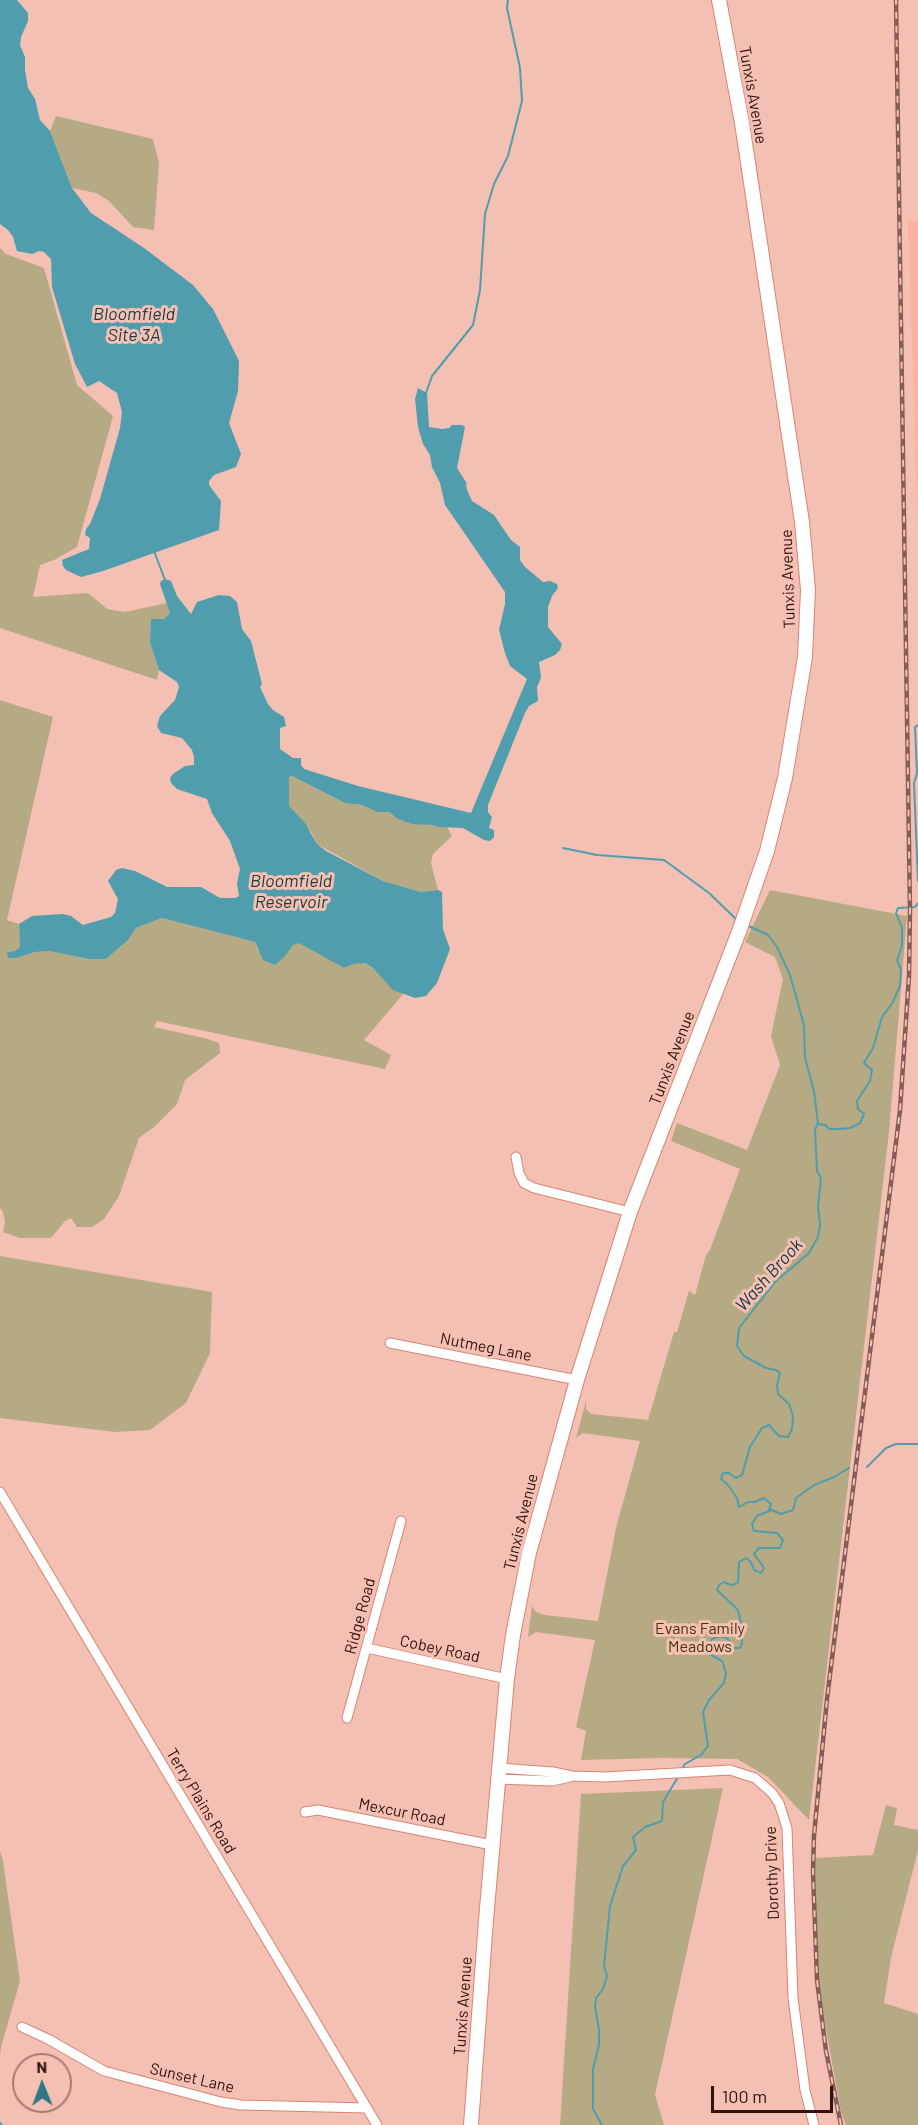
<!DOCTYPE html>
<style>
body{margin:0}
#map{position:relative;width:918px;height:2125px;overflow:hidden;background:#f4c0b4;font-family:Barlow,sans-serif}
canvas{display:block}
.north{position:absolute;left:12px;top:2053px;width:60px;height:60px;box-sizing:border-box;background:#f4c0b4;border:2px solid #a67a71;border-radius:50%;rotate:359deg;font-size:16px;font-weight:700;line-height:24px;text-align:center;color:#31120c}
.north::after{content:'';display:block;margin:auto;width:21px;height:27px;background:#317685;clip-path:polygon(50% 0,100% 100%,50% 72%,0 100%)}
.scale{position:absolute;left:711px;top:2086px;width:122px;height:27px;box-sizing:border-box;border:3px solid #31120c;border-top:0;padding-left:8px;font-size:18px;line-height:21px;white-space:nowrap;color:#31120c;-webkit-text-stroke:4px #f4c0b4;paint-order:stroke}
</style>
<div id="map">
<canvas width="918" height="2125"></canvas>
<div class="north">N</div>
<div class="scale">100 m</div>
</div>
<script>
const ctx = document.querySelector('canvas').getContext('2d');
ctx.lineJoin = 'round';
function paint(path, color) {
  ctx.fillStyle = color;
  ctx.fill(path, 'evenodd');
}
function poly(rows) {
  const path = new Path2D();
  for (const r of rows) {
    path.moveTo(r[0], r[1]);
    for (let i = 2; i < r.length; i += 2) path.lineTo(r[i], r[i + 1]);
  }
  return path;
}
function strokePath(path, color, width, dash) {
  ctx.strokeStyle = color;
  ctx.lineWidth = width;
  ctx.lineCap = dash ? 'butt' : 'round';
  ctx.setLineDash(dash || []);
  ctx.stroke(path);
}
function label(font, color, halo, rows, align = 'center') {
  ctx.font = font + ' Barlow,sans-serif';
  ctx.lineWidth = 6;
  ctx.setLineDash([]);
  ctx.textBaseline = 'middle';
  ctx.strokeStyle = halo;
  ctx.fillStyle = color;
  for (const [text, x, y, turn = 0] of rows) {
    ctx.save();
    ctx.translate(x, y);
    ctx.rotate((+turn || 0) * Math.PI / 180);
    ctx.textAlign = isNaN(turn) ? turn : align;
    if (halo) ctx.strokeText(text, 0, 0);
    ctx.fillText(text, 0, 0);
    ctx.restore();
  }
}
const built = poly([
 [908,221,918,221,918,529]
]);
const green = poly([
 [56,116,153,139,159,163,154,230,133,227,109,201,96,193,72,188,50,131],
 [0,248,6,254,44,268,77,385,113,416,77,547,54,560,40,565,33,597,88,593,107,609,125,612,167,603,170,613,168,616,164,619,151,619,150,643,159,670,157,680,0,628],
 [0,700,53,717,7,920,19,924,20,947,15,951,16,958,35,952,49,951,89,959,106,959,128,940,136,928,162,918,255,942,258,951,286,953,293,945,299,942,344,968,354,964,364,963,373,968,393,989,404,993,364,1040,391,1055,385,1069,157,1021,154,1027,208,1039,219,1043,220,1053,185,1080,177,1104,154,1127,139,1138,119,1196,104,1219,92,1227,77,1227,71,1218,65,1221,51,1238,20,1238,3,1232,5,1221,3,1212,0,1208],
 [292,776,345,803,362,805,377,812,389,812,398,819,412,823,447,827,452,836,433,854,431,863,438,890,421,892,383,881,317,844,312,833,289,807,289,777],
 [770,890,907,916,889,1132,809,1820,768,1777,737,1759,659,1758,581,1760,586,1731,576,1727,595,1640,536,1632,528,1637,532,1606,536,1612,545,1615,598,1621,616,1528,640,1441,583,1433,576,1438,586,1401,586,1409,591,1414,648,1420,674,1332,677,1332,689,1291,695,1295,706,1255,710,1250,740,1169,671,1141,677,1123,747,1150,780,1065,771,1036,783,979,775,957,745,942],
 [0,1256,212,1292,210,1353,186,1403,150,1430,115,1432,0,1418],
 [723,1788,655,2095,664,2125,560,2125,581,1794],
 [886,1805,897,1808,894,1825,918,1830,918,1850,891,1958,884,2003,918,2014,918,2125,846,2125,841,2112,817,1980,813,1914,814,1858,873,1855],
 [0,1851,3,1861,20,1981,1,2047,0,2057]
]);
const water = poly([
 [0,0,17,0,28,13,28,21,21,37,20,45,25,57,25,70,28,88,35,99,40,120,50,131,72,188,91,213,144,248,193,285,213,309,239,361,238,391,229,423,241,454,236,467,214,475,209,481,209,485,221,501,219,530,103,571,81,577,66,570,63,566,62,560,89,549,90,538,85,535,86,529,90,524,100,499,120,428,122,412,117,393,99,381,87,387,75,364,52,287,51,259,44,252,39,251,32,254,17,251,13,237,8,230,0,224],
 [418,388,427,393,429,427,442,429,449,428,452,425,462,425,465,427,457,468,466,482,467,490,472,501,494,515,511,540,520,547,520,560,525,567,543,582,550,581,557,584,558,588,552,596,548,607,548,627,562,644,560,650,555,655,539,662,541,678,537,687,538,701,529,706,525,713,488,805,488,812,492,817,489,828,494,830,494,837,490,841,484,840,463,828,439,827,432,825,412,824,398,819,389,812,377,812,362,805,345,803,292,776,289,777,289,806,305,823,317,844,326,851,383,881,421,892,438,890,442,892,443,929,450,949,437,983,426,996,415,998,393,990,373,968,365,963,354,964,344,968,299,943,293,945,285,956,275,965,263,960,255,942,162,918,136,928,128,940,106,959,89,959,49,951,35,952,16,958,8,958,7,953,15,951,20,947,19,924,32,916,63,914,71,916,83,925,111,917,115,913,118,899,108,881,116,870,122,868,135,871,167,887,201,887,220,898,236,898,239,896,237,883,240,869,230,841,212,813,207,799,177,789,171,783,170,778,173,774,185,766,194,765,194,757,192,750,182,738,161,733,157,726,160,716,175,700,179,687,177,682,159,670,150,643,151,619,164,619,170,613,160,584,161,581,165,579,171,581,177,596,191,614,197,602,219,595,230,596,237,602,242,629,251,641,262,684,260,687,268,704,273,710,284,717,285,721,286,726,280,728,280,749,293,758,301,758,301,765,304,769,358,786,471,813,527,679,510,666,505,653,499,630,505,604,505,592,445,505,440,483,432,467,430,455,423,444,418,427,415,399]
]);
const stream = poly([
 [426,393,432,376,473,325,480,290,485,214,494,184,508,156,522,101,520,68,507,8,508,0],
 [154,551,165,580],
 [918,725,915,727,917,773,914,783,918,881],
 [563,848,597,855,664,860,709,893,738,921],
 [746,925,768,935,777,947,790,975,804,1025,805,1058,814,1091,818,1124],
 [867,1467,886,1448,896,1444,918,1444],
 [769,1509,781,1514,793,1510,796,1498,814,1485,834,1477,849,1468],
 [682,1769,685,1764,701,1755,708,1746,703,1712,709,1700,724,1683,726,1673,722,1661,709,1654,708,1646,712,1639,720,1636,727,1638,734,1648,740,1648,742,1643,742,1627,738,1610,717,1590,719,1585,724,1582,731,1585,738,1583,739,1562,746,1558,751,1562,754,1570,761,1573,764,1568,754,1554,759,1548,780,1548,783,1540,777,1533,754,1531,752,1524,757,1516,769,1511,771,1504,764,1498,755,1502,748,1502,739,1507,737,1498,728,1485,721,1479,723,1473,729,1473,736,1478,742,1475,750,1447,762,1428,769,1425,779,1436,788,1437,792,1429,793,1416,789,1404,778,1394,777,1386,780,1373,776,1370,766,1368,744,1356,737,1346,739,1328,776,1281,809,1253,818,1237,820,1225,818,1207,821,1178,817,1171,815,1129,818,1124,825,1125,829,1129,839,1129,850,1128,860,1123,864,1114,858,1109,857,1101,870,1081,872,1070,864,1063,873,1048,882,1017,893,1002,900,986,901,970,897,960,902,946,902,928,896,913,898,908,915,907,918,903],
 [0,2123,2,2125],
 [602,2125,593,2109,593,2069,599,2045,599,2030,595,2007,596,1998,603,1989,607,1976,604,1966,610,1906,623,1866,636,1850,633,1837,645,1827,662,1821,663,1802,678,1777]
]);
const minor = poly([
 [516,1157,519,1173,524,1183,534,1188,630,1212],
 [390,1343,577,1380],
 [0,1492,377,2125],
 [367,1648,507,1679],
 [347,1718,401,1521],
 [499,1768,553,1772,572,1776,605,1777,730,1770,755,1778,772,1793,779,1803,787,1828,793,1998,805,2090,814,2125],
 [498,1779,552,1781,570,1777],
 [305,1812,318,1810,492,1845],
 [22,2027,48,2039,104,2071,221,2102,241,2105,367,2108]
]);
const secondary = poly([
 [471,2125,486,1920,507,1679,513,1635,529,1553,577,1380,630,1212,740,929,767,851,785,778,805,657,808,590,802,522,742,123,719,0]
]);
const rail = poly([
 [841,2125,826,2051,817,1980,813,1872,814,1836,827,1699,900,1110,909,976,910,910,896,0]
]);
const streetNames = [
 ["Tunxis Avenue",753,95,80],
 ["Tunxis Avenue",788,579,-92],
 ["Tunxis Avenue",672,1058,-69],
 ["Nutmeg Lane",486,1347,11],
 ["Tunxis Avenue",521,1522,-76],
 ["Ridge Road",360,1616,-75],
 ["Cobey Road",440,1649,12],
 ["Terry Plains Road",201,1801,59],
 ["Mexcur Road",402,1812,11],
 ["Dorothy Drive",772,1873,-92],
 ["Tunxis Avenue",463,2006,-86],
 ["Sunset Lane",192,2078,13]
];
const parkNames = [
 ["Evans Family",700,1629],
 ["Meadows",700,1647]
];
const waterNames = [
 ["Bloomfield",134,314],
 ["Site 3A",134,335],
 ["Bloomfield",291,881],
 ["Reservoir",291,902],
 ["Wash Brook",769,1275,-48]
];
paint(built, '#fcb2a1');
paint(green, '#b5aa83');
paint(water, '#4f9dad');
strokePath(stream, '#4f9dad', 2);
strokePath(minor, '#d68573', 11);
strokePath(secondary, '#d68573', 16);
strokePath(minor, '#fff', 9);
strokePath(secondary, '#fff', 14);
strokePath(rail, '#855d55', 4.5);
strokePath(rail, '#f4c0b4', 2, [7]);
label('16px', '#31120c', '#f4c0b4', streetNames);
label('16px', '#423503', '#f4c0b4', parkNames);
label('italic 18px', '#163c43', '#f4c0b4', waterNames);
</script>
